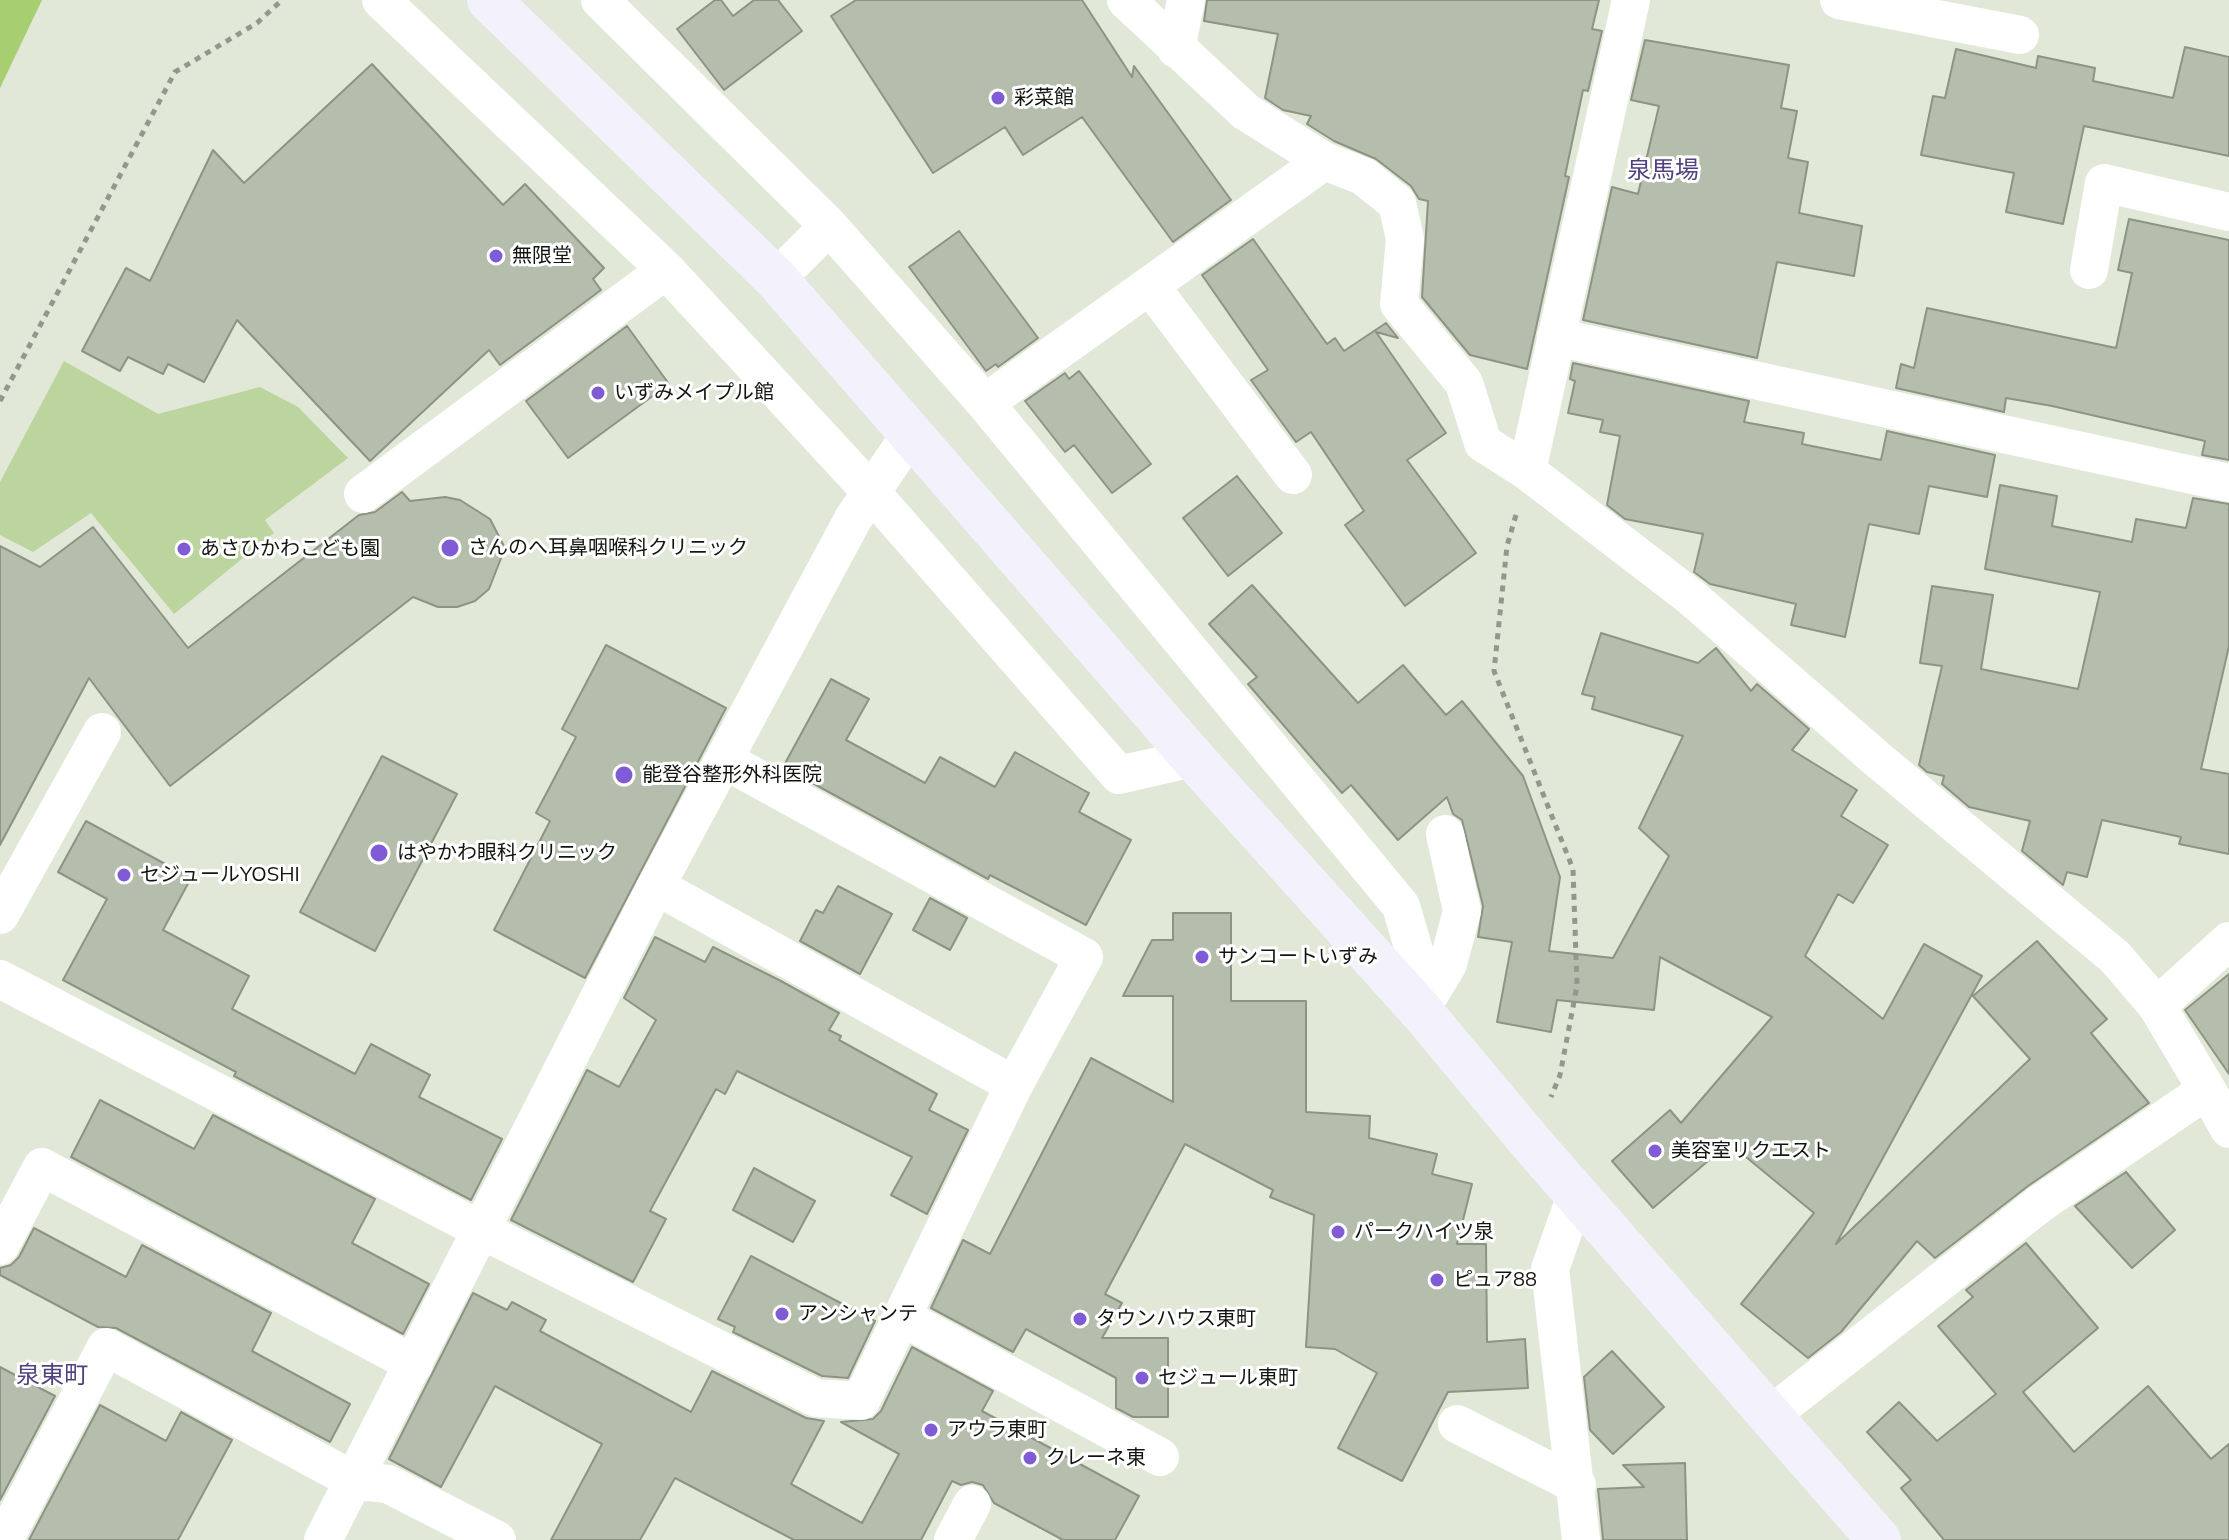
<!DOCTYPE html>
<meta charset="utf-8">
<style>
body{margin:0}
canvas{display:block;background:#e1e8d8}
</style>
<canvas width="2229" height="1540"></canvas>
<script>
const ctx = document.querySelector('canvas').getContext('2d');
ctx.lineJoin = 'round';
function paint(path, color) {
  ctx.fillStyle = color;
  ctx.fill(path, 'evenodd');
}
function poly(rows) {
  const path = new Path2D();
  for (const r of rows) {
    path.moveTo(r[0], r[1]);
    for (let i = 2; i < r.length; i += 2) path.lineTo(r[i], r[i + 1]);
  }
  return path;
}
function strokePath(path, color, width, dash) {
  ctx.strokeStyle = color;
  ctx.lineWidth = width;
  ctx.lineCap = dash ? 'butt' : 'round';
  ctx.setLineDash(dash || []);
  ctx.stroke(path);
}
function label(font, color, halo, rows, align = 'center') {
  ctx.font = font + ' Mulish,"Noto Sans JP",sans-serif';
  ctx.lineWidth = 6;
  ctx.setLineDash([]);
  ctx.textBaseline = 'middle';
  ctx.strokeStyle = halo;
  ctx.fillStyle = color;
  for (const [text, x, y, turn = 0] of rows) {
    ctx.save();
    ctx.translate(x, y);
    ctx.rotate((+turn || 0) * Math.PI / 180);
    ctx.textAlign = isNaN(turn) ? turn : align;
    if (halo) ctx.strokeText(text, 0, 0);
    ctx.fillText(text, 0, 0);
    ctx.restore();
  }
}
const green = poly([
 [64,361,158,414,260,387,298,407,348,458,265,520,274,533,174,614,91,513,33,552,0,535,0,482]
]);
const water = poly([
 [0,0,42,0,0,88]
]);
const building = poly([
 [715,0,721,0,733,16,754,0,778,0,802,31,724,90,677,29,715,0],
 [856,0,1082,0,1132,77,1134,66,1231,200,1173,242,1082,117,1023,155,1005,127,933,173,831,16,856,0],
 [1207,0,1599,0,1592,29,1602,31,1588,91,1583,90,1565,176,1569,177,1527,369,1470,355,1422,297,1428,201,1419,199,1411,186,1376,159,1334,141,1307,124,1311,116,1283,110,1265,98,1278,34,1204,21,1207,0],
 [1645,40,1789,65,1781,108,1797,111,1788,158,1808,162,1799,213,1862,226,1854,276,1777,262,1757,358,1583,320,1612,187,1638,194,1659,106,1631,100,1645,40],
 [2185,47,2229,57,2229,156,2084,126,2063,224,2006,212,2014,173,1921,155,1933,96,1945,98,1956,49,2036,68,2038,56,2095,68,2093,81,2173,98,2185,47],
 [372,64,503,205,525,184,604,268,593,279,601,290,500,365,489,350,370,461,237,320,204,382,168,364,163,374,128,357,120,371,82,351,126,268,150,281,213,150,244,183,372,64],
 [2129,219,2229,240,2229,460,2202,455,2205,441,2052,406,2006,398,2004,412,1896,388,1901,364,1914,368,1927,308,2116,348,2132,273,2118,270,2129,219],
 [959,231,1038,338,998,367,996,364,986,371,909,267,959,231],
 [1253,239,1327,344,1335,338,1344,351,1386,323,1398,338,1376,332,1446,433,1407,460,1476,553,1405,606,1345,525,1364,511,1311,432,1296,442,1251,380,1268,370,1202,275,1253,239],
 [627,326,669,384,568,458,526,401,627,326],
 [1573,363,1749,401,1744,422,1804,433,1802,444,1881,460,1887,431,1995,455,1987,497,1929,486,1919,534,1869,524,1845,637,1791,625,1796,604,1710,584,1694,572,1703,534,1625,519,1607,505,1620,436,1600,432,1603,420,1568,413,1575,381,1570,379,1573,363],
 [1079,371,1151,464,1112,493,1074,445,1065,452,1025,401,1065,373,1069,379,1079,371],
 [1237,476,1282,533,1228,576,1183,518,1237,476],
 [2000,485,2057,496,2052,526,2132,542,2136,519,2186,528,2193,498,2229,504,2229,646,2201,769,2229,774,2229,854,2179,844,2181,837,2102,820,2087,877,2067,872,2063,885,2022,851,2030,821,1969,807,1942,784,1944,776,1927,772,1919,765,1942,666,1920,663,1932,586,1993,595,1981,669,2078,689,2100,592,1985,569,2000,485],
 [402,492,410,501,445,497,460,500,490,519,505,548,489,589,475,601,457,607,438,607,413,597,170,786,89,678,0,845,0,546,40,567,93,527,188,648,359,515,375,512,402,492],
 [1252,585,1358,703,1403,665,1446,715,1462,701,1523,776,1560,877,1549,951,1613,958,1669,856,1639,828,1683,736,1592,709,1595,697,1582,694,1601,633,1698,663,1716,648,1751,691,1757,684,1809,729,1792,750,1857,790,1841,816,1888,845,1853,903,1838,894,1805,956,1883,1019,1924,944,1982,976,1836,1244,2030,1059,1973,996,2037,941,2107,1019,2091,1033,2149,1103,2028,1186,1935,1258,1917,1241,1841,1332,1808,1358,1741,1304,1814,1213,1729,1143,1653,1208,1612,1161,1670,1110,1681,1123,1772,1017,1660,957,1654,1010,1557,1000,1551,1032,1497,1022,1512,942,1478,937,1483,906,1462,820,1453,814,1447,797,1398,840,1351,785,1342,793,1248,684,1257,677,1209,624,1252,585],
 [606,645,726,708,585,978,494,930,550,821,536,813,576,737,562,729,606,645],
 [831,679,869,699,846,740,925,783,940,757,995,787,1015,752,1089,793,1079,812,1131,840,1086,925,990,875,988,879,783,767,831,679],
 [382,756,457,794,375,951,300,912,382,756],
 [86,821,191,878,163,930,249,976,232,1009,355,1074,371,1044,430,1075,419,1097,502,1139,471,1200,234,1076,236,1072,63,980,107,899,58,872,86,821],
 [838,886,892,914,860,974,800,941,816,910,823,913,838,886],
 [930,898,967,918,950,950,913,930,930,898],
 [1173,913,1231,913,1231,1001,1306,1001,1306,1112,1370,1116,1369,1138,1437,1154,1432,1174,1472,1184,1457,1244,1486,1244,1487,1342,1525,1339,1528,1388,1448,1392,1402,1481,1338,1448,1377,1373,1335,1349,1306,1347,1314,1215,1270,1197,1273,1190,1185,1144,1105,1294,1122,1303,1102,1338,1168,1338,1168,1417,1133,1417,1116,1408,1116,1378,1026,1329,1013,1352,931,1308,963,1240,990,1254,1091,1058,1173,1102,1173,996,1123,996,1152,940,1173,940,1173,913],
 [655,937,705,962,713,947,779,980,839,1013,829,1030,841,1036,839,1040,937,1094,929,1110,968,1130,927,1214,891,1195,912,1157,737,1071,725,1094,716,1089,650,1211,666,1219,633,1282,511,1220,587,1070,619,1087,656,1020,624,998,655,937],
 [2229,974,2229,1074,2185,1010,2229,974],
 [100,1100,194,1149,213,1115,375,1199,352,1243,429,1284,403,1334,71,1157,100,1100],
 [754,1168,815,1201,793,1242,733,1210,754,1168],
 [2126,1172,2175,1230,2132,1268,2075,1206,2126,1172],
 [34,1228,126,1277,142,1245,271,1313,252,1351,350,1404,330,1442,116,1328,98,1327,0,1275,0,1268,11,1265,19,1257,34,1228],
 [2026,1243,2098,1328,2023,1392,2074,1452,2148,1386,2211,1459,2229,1444,2229,1540,1944,1540,1901,1488,1911,1480,1867,1432,1899,1402,1937,1441,1996,1394,1938,1326,1973,1297,1966,1290,2026,1243],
 [751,1256,875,1321,848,1378,822,1376,733,1332,735,1327,718,1319,751,1256],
 [473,1293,507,1310,512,1302,546,1320,540,1331,691,1412,712,1371,806,1418,824,1421,791,1484,862,1523,899,1454,841,1422,873,1419,881,1411,912,1347,993,1391,982,1411,1139,1496,1115,1540,1063,1540,994,1503,983,1485,972,1482,961,1485,952,1481,921,1540,794,1540,675,1478,640,1540,551,1540,602,1444,495,1386,441,1487,389,1459,473,1293],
 [1612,1351,1664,1407,1613,1454,1590,1430,1584,1377,1612,1351],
 [0,1367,55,1396,0,1500,0,1367],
 [100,1405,166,1441,181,1412,232,1440,178,1540,29,1540,100,1405],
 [1685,1463,1687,1540,1603,1540,1598,1489,1644,1487,1623,1465,1685,1463]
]);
const path = poly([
 [0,401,175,72,257,23,282,0],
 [1516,515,1507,546,1494,671,1573,869,1577,986,1560,1075,1551,1097]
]);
const street = poly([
 [381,0,666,270,871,492,1119,775,1193,758],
 [600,0,829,226,776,279],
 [1126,0,1246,112,1324,161],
 [1631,0,1527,471,1691,597,1877,759,2115,957,2157,1006,2207,1090,2041,1203,1768,1417],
 [1839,0,2020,35],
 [1176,49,1186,0],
 [829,226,985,403,1401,906,1415,954,1420,1010],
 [2089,270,2104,183,2229,212],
 [1151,287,1293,475],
 [1556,337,2229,483],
 [985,403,1324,161,1363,176,1397,203,1405,239,1399,304,1464,383,1483,443,1527,471],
 [363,494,666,270],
 [656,886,1014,1085],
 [0,915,102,732],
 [0,979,481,1230,816,1398,861,1401,1014,1085,1084,957,724,760],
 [2157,1006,2229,941],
 [1420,1010,1448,964,1462,911,1445,834],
 [2207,1090,2229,1129],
 [1576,1195,1550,1269,1581,1540],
 [0,1246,42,1167,414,1364],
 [902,1317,1160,1457],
 [1457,1424,1577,1485],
 [4,1540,106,1347,355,1481,388,1484,497,1540],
 [323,1540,656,886,853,519,910,435],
 [953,1540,972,1504]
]);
const secondary = poly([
 [489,0,776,279,1193,758,1420,1010,1533,1145,1879,1540]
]);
const markers = [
 [998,98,8,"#7f5cd6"],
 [496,256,8,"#7f5cd6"],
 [598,393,8,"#7f5cd6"],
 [450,548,10,"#7f5cd6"],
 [184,549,8,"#7f5cd6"],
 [624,775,10,"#7f5cd6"],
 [379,853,10,"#7f5cd6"],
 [124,875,8,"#7f5cd6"],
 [1202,957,8,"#7f5cd6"],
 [1655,1151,8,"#7f5cd6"],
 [1338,1232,8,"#7f5cd6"],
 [1437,1280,8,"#7f5cd6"],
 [782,1314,8,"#7f5cd6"],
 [1080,1319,8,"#7f5cd6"],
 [1142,1378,8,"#7f5cd6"],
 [931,1430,8,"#7f5cd6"],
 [1030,1458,8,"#7f5cd6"]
];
const poiNames = [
 ["彩菜館",1014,98],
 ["無限堂",512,256],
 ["いずみメイプル館",614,393],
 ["さんのへ耳鼻咽喉科クリニック",468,548],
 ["あさひかわこども園",200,549],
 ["能登谷整形外科医院",642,775],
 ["はやかわ眼科クリニック",397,853],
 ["セジュールYOSHI",140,875],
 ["サンコートいずみ",1218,957],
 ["美容室リクエスト",1671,1151],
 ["パークハイツ泉",1354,1232],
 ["ピュア88",1453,1280],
 ["アンシャンテ",798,1314],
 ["タウンハウス東町",1096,1319],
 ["セジュール東町",1158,1378],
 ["アウラ東町",947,1430],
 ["クレーネ東",1046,1458]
];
const quarterNames = [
 ["泉馬場",1663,171],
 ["泉東町",52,1376]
];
paint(green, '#bcd49d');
paint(water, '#a8ce72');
paint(building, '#b5bdad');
strokePath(building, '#8d9484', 2);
strokePath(path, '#93988c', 5, [6, 6]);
strokePath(street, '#fff', 38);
strokePath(secondary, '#f2f1fc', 44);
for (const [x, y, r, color] of markers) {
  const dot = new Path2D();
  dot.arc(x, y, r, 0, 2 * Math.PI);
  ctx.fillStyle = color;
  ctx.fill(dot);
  strokePath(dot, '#fff', 3);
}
label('20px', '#12150f', '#fff', poiNames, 'left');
label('24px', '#51427f', '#fff', quarterNames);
</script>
